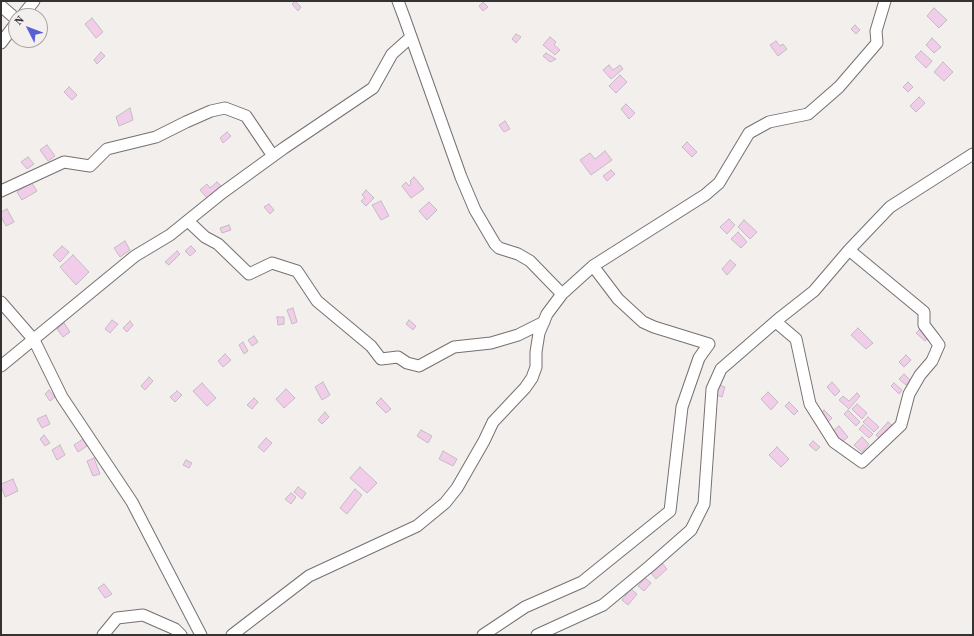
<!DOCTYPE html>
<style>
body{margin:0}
#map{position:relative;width:974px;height:636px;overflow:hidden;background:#f3efed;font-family:"Source Serif 4",serif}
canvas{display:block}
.frame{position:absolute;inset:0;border:2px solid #353332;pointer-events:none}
.north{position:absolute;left:8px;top:8px;width:40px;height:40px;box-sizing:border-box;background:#f3efed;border:1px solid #a7a4a2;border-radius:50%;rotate:312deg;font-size:11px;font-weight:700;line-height:16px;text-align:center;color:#353332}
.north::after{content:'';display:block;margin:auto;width:14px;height:18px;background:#595ed6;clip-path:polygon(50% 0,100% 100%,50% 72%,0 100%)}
</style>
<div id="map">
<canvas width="974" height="636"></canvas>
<div class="frame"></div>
<div class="north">N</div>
</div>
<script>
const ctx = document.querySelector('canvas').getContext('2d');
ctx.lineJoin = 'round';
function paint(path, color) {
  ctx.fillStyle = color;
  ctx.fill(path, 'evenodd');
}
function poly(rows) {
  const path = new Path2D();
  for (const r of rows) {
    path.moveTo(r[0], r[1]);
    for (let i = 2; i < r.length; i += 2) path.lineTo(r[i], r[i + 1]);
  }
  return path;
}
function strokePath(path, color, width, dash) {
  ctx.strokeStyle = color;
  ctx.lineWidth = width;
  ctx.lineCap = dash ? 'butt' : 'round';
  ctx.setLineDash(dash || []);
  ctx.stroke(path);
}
const building = poly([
 [295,1,301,7,298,11,292,4,295,1],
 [483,2,488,7,483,11,479,6,483,2],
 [934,8,947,20,939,28,927,16,934,8],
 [92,18,103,32,96,38,85,24,92,18],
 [855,25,860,30,856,34,851,29,855,25],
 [516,34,521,37,516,43,512,39,516,34],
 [550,37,556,42,554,45,560,50,555,55,543,45,550,37],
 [932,38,941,47,934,53,926,45,932,38],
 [776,41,780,46,783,44,787,49,778,56,770,45,776,41],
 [921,51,932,61,926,68,915,57,921,51],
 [101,52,105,56,97,64,94,60,101,52],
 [546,53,556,59,550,62,543,56,546,53],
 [943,62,953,72,944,81,934,72,943,62],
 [609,65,613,70,620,65,623,69,611,79,603,70,609,65],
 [620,75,627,82,616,93,609,86,620,75],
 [908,82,913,87,908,92,903,87,908,82],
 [69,87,77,95,72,100,64,92,69,87],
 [919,97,925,103,916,112,910,106,919,97],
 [626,104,635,113,629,119,621,109,626,104],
 [130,108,133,120,119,126,116,117,130,108],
 [505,121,510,129,504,132,499,125,505,121],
 [227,132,231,136,223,143,220,138,227,132],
 [687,142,697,152,692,157,682,147,687,142],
 [47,145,55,156,48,161,40,150,47,145],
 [605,151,612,160,591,175,580,160,590,153,595,159,605,151],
 [28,157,34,164,27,169,21,162,28,157],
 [611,170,615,174,607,181,603,176,611,170],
 [414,177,424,189,411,198,402,186,406,182,409,186,411,184,410,181,414,177],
 [31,182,37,191,22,200,17,192,31,182],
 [217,182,222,187,208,199,200,190,207,184,210,188,217,182],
 [366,190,374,198,366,206,361,201,365,198,362,195,366,190],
 [381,201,389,216,381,220,372,205,381,201],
 [429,202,437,210,427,220,419,211,429,202],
 [269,204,274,210,270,214,264,207,269,204],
 [7,209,14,222,6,226,1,217,1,212,7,209],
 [729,219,735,225,727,234,720,227,729,219],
 [744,220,757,232,750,239,738,227,744,220],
 [229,225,231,230,222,233,220,228,229,225],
 [738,232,747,242,741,248,731,239,738,232],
 [125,241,130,250,120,257,114,248,125,241],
 [62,246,69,252,60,262,53,255,62,246],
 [191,246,196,251,190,256,185,251,191,246],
 [177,251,180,254,169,265,165,262,177,251],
 [73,255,89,272,76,285,60,267,73,255],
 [730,260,736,265,727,275,722,269,730,260],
 [293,308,297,322,292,324,287,310,293,308],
 [277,317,284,317,284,324,278,325,277,317],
 [112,320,118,324,110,333,105,329,112,320],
 [409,320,416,326,413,330,406,324,409,320],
 [130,321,133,325,127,332,123,328,130,321],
 [64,323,70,332,63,337,57,329,64,323],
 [858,328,873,343,866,349,851,335,858,328],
 [921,328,930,336,925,341,916,333,921,328],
 [254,336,258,342,252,346,248,340,254,336],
 [243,342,248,351,244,354,239,345,243,342],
 [225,354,231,360,223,367,218,361,225,354],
 [906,355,911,360,904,367,899,362,906,355],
 [904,374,910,380,906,385,899,379,904,374],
 [149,377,153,381,145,390,141,386,149,377],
 [323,382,330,395,322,400,315,387,323,382],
 [832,382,840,391,835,396,827,387,832,382],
 [202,383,216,398,207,406,193,391,202,383],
 [894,383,902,390,899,394,891,386,894,383],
 [719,385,725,387,722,397,716,395,719,385],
 [286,389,295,398,284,408,276,399,286,389],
 [49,390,55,397,50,401,45,394,49,390],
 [177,391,182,395,175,402,170,397,177,391],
 [768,392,778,402,771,410,761,399,768,392],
 [857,393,860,396,849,409,839,400,843,396,849,401,857,393],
 [254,398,258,402,252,409,247,405,254,398],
 [381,398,391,409,386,413,376,403,381,398],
 [789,402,798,411,794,415,785,406,789,402],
 [857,404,867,413,862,419,852,409,857,404],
 [824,410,832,418,828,422,821,414,824,410],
 [848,410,860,422,856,426,844,414,848,410],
 [325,412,329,417,322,424,318,420,325,412],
 [46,415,50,424,42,428,37,419,46,415],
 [868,417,879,427,874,432,863,422,868,417],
 [888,422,895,428,882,441,876,435,888,422],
 [863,425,873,434,869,438,859,429,863,425],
 [839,426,848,437,842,442,833,431,839,426],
 [421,430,432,436,428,443,417,436,421,430],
 [44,435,50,443,45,446,40,439,44,435],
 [862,437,869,444,862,452,854,445,862,437],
 [266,438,272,443,264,452,258,447,266,438],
 [83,439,87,446,78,452,74,445,83,439],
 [813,441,820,447,816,451,809,445,813,441],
 [60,445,65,455,57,460,52,450,60,445],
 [777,447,789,459,781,467,769,455,777,447],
 [443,451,457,459,453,466,439,459,443,451],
 [94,458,100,474,93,476,87,461,94,458],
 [186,460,192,463,189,468,183,465,186,460],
 [360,467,377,483,367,493,350,478,360,467],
 [13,479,18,491,5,497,1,486,1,484,13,479],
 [298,487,306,493,302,499,294,492,298,487],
 [355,489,362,495,347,514,340,508,355,489],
 [291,493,296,497,291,504,285,499,291,493],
 [662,563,667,569,656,579,651,573,662,563],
 [645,578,651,583,644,591,638,586,645,578],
 [104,584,112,594,105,598,98,588,104,584],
 [631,589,637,594,628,605,622,600,631,589]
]);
const minor = poly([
 [1,6,16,19],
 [22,16,34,1],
 [1,43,16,23],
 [1,191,64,162,90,166,107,149,156,137,186,122,211,111,225,108,246,116,273,156],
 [188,221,205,237,218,244,249,274,272,263,297,271,317,301,371,346,381,359,398,357,407,363,419,366,454,347,491,343,518,335,544,322],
 [562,294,593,266,705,195,719,183,749,133,769,122,808,114,839,87,877,43,876,31,885,1],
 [1,302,34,340,62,397,132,502,201,635],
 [776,322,796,339,810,404,834,442,862,462,901,425,909,394,920,375,932,361,939,345,934,338,924,325,924,312,849,250],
 [1,366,135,256,170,235,222,193,284,148,373,88,392,54,411,37],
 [103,635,117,618,143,615,175,629,181,635],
 [232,635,309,576,417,526,445,503,457,488,484,441,493,422,525,388,532,378,536,367,536,352,539,333,547,314,562,294,530,261,518,254,499,248,495,244,475,210,461,177,404,17,398,1],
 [483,635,525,607,582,582,670,511,682,407,699,358,709,344,654,327,643,322,618,299,593,266],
 [537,635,603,605,650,566,691,530,704,504,712,389,721,369,781,317,814,291,849,250,890,207,973,154]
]);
paint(building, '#f2cde9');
strokePath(building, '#c0bdc0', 1);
strokePath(minor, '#757170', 13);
strokePath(minor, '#fff', 11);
</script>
